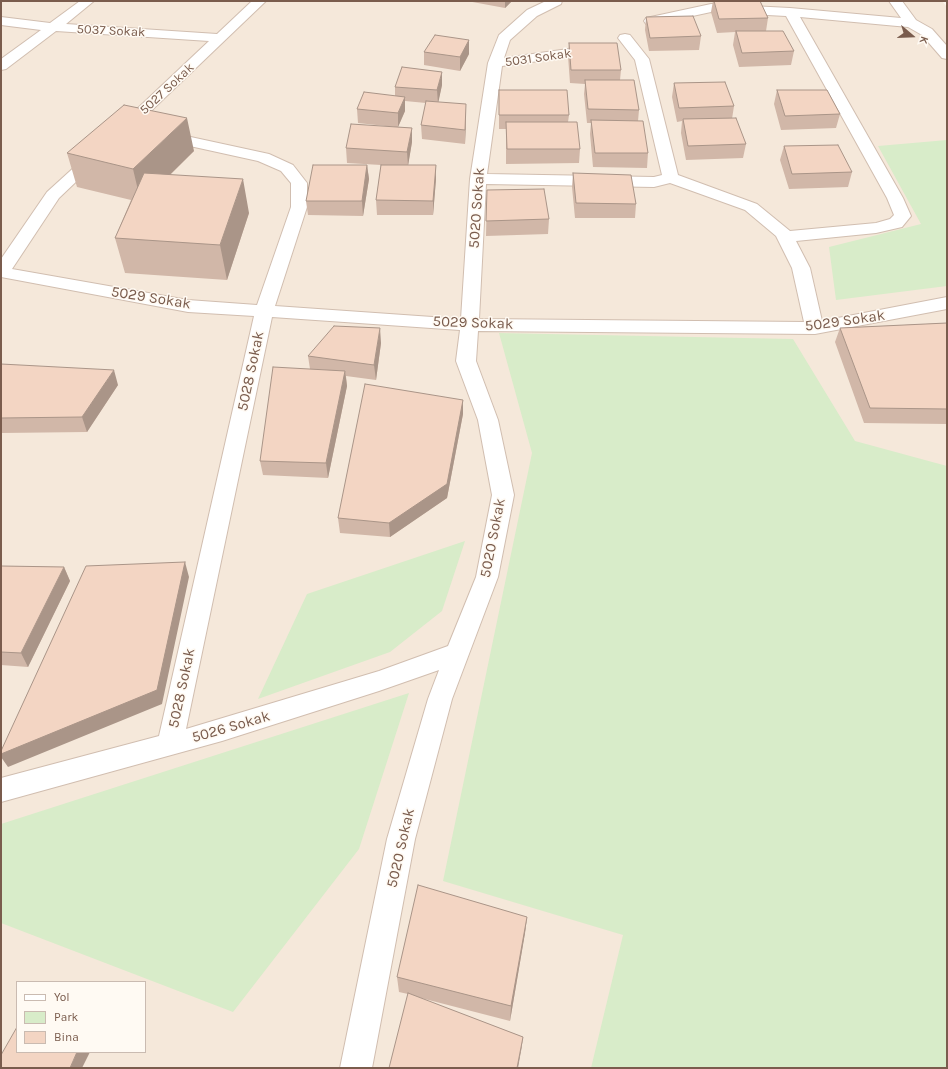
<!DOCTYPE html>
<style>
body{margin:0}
#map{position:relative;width:948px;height:1069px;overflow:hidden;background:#fdf6ec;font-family:Karla,sans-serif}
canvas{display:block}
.frame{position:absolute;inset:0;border:2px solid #7a5c4d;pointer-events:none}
.legend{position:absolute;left:16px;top:981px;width:130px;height:72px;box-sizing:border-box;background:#fffaf3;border:1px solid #cabbb1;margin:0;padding:5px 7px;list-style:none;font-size:12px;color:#7a5c4d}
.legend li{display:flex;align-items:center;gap:8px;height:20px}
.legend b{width:20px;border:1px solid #cabbb1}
.north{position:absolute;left:892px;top:16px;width:40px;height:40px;-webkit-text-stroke:3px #fffaf3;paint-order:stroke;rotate:109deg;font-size:11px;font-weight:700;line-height:16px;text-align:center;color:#7a5c4d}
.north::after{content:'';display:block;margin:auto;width:14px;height:18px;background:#7a5c4d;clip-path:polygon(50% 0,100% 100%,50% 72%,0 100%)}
</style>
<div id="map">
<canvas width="948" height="1069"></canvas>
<div class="frame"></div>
<ul class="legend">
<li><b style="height:5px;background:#fff"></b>Yol</li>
<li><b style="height:11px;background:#d8ecc9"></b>Park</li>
<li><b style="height:11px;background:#f3d5c3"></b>Bina</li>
</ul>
<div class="north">K</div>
</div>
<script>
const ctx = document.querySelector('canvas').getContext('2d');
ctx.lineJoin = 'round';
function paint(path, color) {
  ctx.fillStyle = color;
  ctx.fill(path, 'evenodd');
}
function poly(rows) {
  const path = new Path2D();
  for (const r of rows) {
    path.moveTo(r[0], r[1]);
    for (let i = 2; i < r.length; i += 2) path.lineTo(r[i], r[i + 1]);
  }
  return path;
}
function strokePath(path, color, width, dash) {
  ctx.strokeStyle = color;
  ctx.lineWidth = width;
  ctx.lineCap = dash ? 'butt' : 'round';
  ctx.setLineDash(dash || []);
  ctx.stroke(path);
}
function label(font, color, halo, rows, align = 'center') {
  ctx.font = font + ' Karla,sans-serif';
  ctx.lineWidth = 3;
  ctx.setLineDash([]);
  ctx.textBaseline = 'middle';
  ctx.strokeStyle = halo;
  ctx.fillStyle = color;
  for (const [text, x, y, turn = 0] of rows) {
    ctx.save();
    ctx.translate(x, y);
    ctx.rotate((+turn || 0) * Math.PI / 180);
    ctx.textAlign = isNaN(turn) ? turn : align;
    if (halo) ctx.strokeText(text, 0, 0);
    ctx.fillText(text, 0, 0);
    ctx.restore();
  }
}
const residential = poly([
 [1,1,942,1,947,7,947,1068,1,1068],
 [17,982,145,982,145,1052,17,1052]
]);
const green = poly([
 [947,140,947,286,836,300,829,247,921,224,878,146],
 [499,333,793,339,855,441,947,466,947,1068,591,1068,623,935,443,881,532,453],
 [465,541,442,611,390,652,258,699,307,594],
 [409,693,359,849,233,1012,1,923,1,824]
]);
const minor = poly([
 [80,1,94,1,66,24,217,34,252,1,266,1,129,132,124,134,119,132,116,129,119,126,209,41,56,31,6,69,1,70,1,59,41,30,1,25,1,17,50,23,80,1],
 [546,1,562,1,561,4,537,16,510,40,504,58,597,45,602,46,604,49,602,52,597,53,502,66,487,174,654,177,662,175,635,60,618,38,620,35,625,34,630,35,649,59,678,175,757,204,790,231,876,223,890,219,894,215,887,198,786,16,711,12,651,25,646,24,644,21,646,18,711,4,790,8,901,18,889,1,902,1,916,20,932,29,947,46,947,59,942,58,922,35,908,27,800,17,903,198,911,216,902,227,876,233,796,241,810,268,822,321,947,297,947,309,815,334,478,331,476,361,498,420,514,495,498,577,452,699,415,839,372,1068,340,1068,387,839,428,699,439,670,379,691,222,741,1,802,1,778,159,736,254,316,188,312,1,277,1,259,47,192,91,152,96,150,101,152,104,155,101,158,59,198,12,269,188,300,257,305,291,207,291,183,281,171,258,161,158,139,155,136,158,133,163,131,269,154,293,165,307,183,307,207,275,306,461,319,470,179,488,63,499,35,527,10,546,1],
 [670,183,745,210,776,236,792,268,804,322,479,319,486,184,654,187,670,183],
 [272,317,460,330,456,361,478,420,492,495,476,577,448,646,379,671,186,729,272,317]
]);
const wall = poly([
 [467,1,512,1,505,8],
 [713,1,760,1,768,18,766,31,794,51,791,65,739,67,733,45,735,32,717,33,711,12],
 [646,17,701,36,699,50,649,51,645,30],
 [469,40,469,54,460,71,424,65,424,52],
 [569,43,621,70,620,80,639,110,638,121,648,153,647,168,593,167,590,134,591,123,587,123,584,94,585,84,570,83,568,56],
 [674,83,734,106,732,119,746,144,743,158,686,160,681,133,682,121,677,122,672,97],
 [442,85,438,102,466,118,465,144,422,139,421,125,426,103,405,101,405,111,398,127,412,128,412,142,408,165,436,165,436,179,433,215,377,215,376,200,381,165,347,163,346,148,395,127,358,123,357,109,395,96,395,87],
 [499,90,569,115,568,122,580,149,579,163,506,164,506,129,499,129],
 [777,90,840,114,836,128,781,130,774,104],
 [784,146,852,172,848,187,789,189,780,160],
 [194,151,170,175,249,213,227,280,125,273,115,238,131,200,77,187,67,153],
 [367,165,369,179,363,216,308,215,306,201],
 [573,173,636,204,635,218,575,218,572,187],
 [487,190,549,219,548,234,486,236],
 [947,323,947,424,864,423,835,342,840,328],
 [381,343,376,380,346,376,347,386,328,478,263,475,260,461,310,369,308,356],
 [1,364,118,385,87,432,1,433],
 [463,400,463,414,447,498,390,537,340,533,338,518],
 [1,566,64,567,70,581,28,667,1,665],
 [527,917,525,933,510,1021,417,997,523,1037,521,1051,408,994,399,992,397,977]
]);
const shadedWall = poly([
 [505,1,512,1,505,8],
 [469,40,469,54,460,71,460,57],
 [442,72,442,85,438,104,437,90],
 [405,97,405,111,398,127,398,113],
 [466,104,466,118,465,144,465,130],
 [187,118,194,151,141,203,133,169],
 [412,128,412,142,408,166,407,152],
 [367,165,369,179,363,216,362,201],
 [436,165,436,179,433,215,433,201],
 [243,179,249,213,227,280,220,245],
 [380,328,381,343,376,380,374,365],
 [114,370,118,385,87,432,82,417],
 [345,371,347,386,328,478,326,463],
 [463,400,463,414,447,498,390,537,389,523],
 [185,562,189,577,162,704,8,767,1,757,1,754],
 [64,567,70,581,28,667,21,653],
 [527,917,525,933,510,1021,511,1006],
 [523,1037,521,1051,518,1068,517,1068],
 [77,1052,90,1052,82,1068,70,1068]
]);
const building = poly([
 [714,1,760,1,768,18,719,19,714,1],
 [693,16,701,36,650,38,646,17,693,16],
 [736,31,783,31,794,51,742,53,736,31],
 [435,35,469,40,460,57,424,52,435,35],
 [569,43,617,43,621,70,571,70,569,43],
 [402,67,442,72,437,90,395,87,402,67],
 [585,80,634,80,639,110,588,109,585,80],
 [725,82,734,106,679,108,674,83,725,82],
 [499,90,567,90,569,115,499,115,499,90],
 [777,90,827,90,840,114,785,116,777,90],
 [364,92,405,97,398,113,357,109,364,92],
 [426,101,466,104,465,130,421,125,426,101],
 [124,105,187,118,133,169,67,153,124,105],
 [736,118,746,144,688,146,683,119,736,118],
 [591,120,643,121,648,153,595,153,591,120],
 [506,122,577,122,580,149,507,149,506,122],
 [351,124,412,128,407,152,346,148,351,124],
 [838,145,852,172,792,174,784,146,838,145],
 [313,165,367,165,362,201,306,201,313,165],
 [381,165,436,165,433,201,376,200,381,165],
 [144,173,243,179,220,245,115,238,144,173],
 [573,173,631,175,636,204,576,203,573,173],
 [544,189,549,219,486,221,487,190,544,189],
 [947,323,947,409,870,408,840,328,947,323],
 [334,326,380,328,374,365,308,356,334,326],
 [1,364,114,370,82,417,1,418,1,364],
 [273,367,345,371,326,463,260,461,273,367],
 [365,384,463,400,447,484,389,523,338,518,365,384],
 [185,562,157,690,1,754,1,751,86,566,185,562],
 [1,566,64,567,21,653,1,652,1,566],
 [418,885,527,917,511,1006,397,977,418,885],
 [408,993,523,1037,517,1068,389,1068,408,993],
 [17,1027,17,1052,77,1052,70,1068,1,1068,1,1055,17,1027]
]);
const farStreetnames = [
 ["5037 Sokak",111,31,3],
 ["5031 Sokak",538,58,-8],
 ["5027 Sokak",167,89,-43]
];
const streetNames = [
 ["5020 Sokak",477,208,-86],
 ["5029 Sokak",151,298,9],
 ["5029 Sokak",845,321,-8],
 ["5029 Sokak",473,323,2],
 ["5028 Sokak",251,371,-78],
 ["5020 Sokak",493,538,-79],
 ["5028 Sokak",182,688,-78],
 ["5026 Sokak",231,727,-16],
 ["5020 Sokak",401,848,-77]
];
paint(residential, '#f5e8da');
paint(green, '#d8ecc9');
strokePath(minor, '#d1beb0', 2);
paint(minor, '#fff');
paint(wall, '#d1b7a8');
paint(shadedWall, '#aa9588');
paint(building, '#f3d5c3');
strokePath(building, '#aa9588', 1);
label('13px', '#7a5c4d', '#fffaf3', farStreetnames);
label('15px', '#7a5c4d', '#fffaf3', streetNames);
</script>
